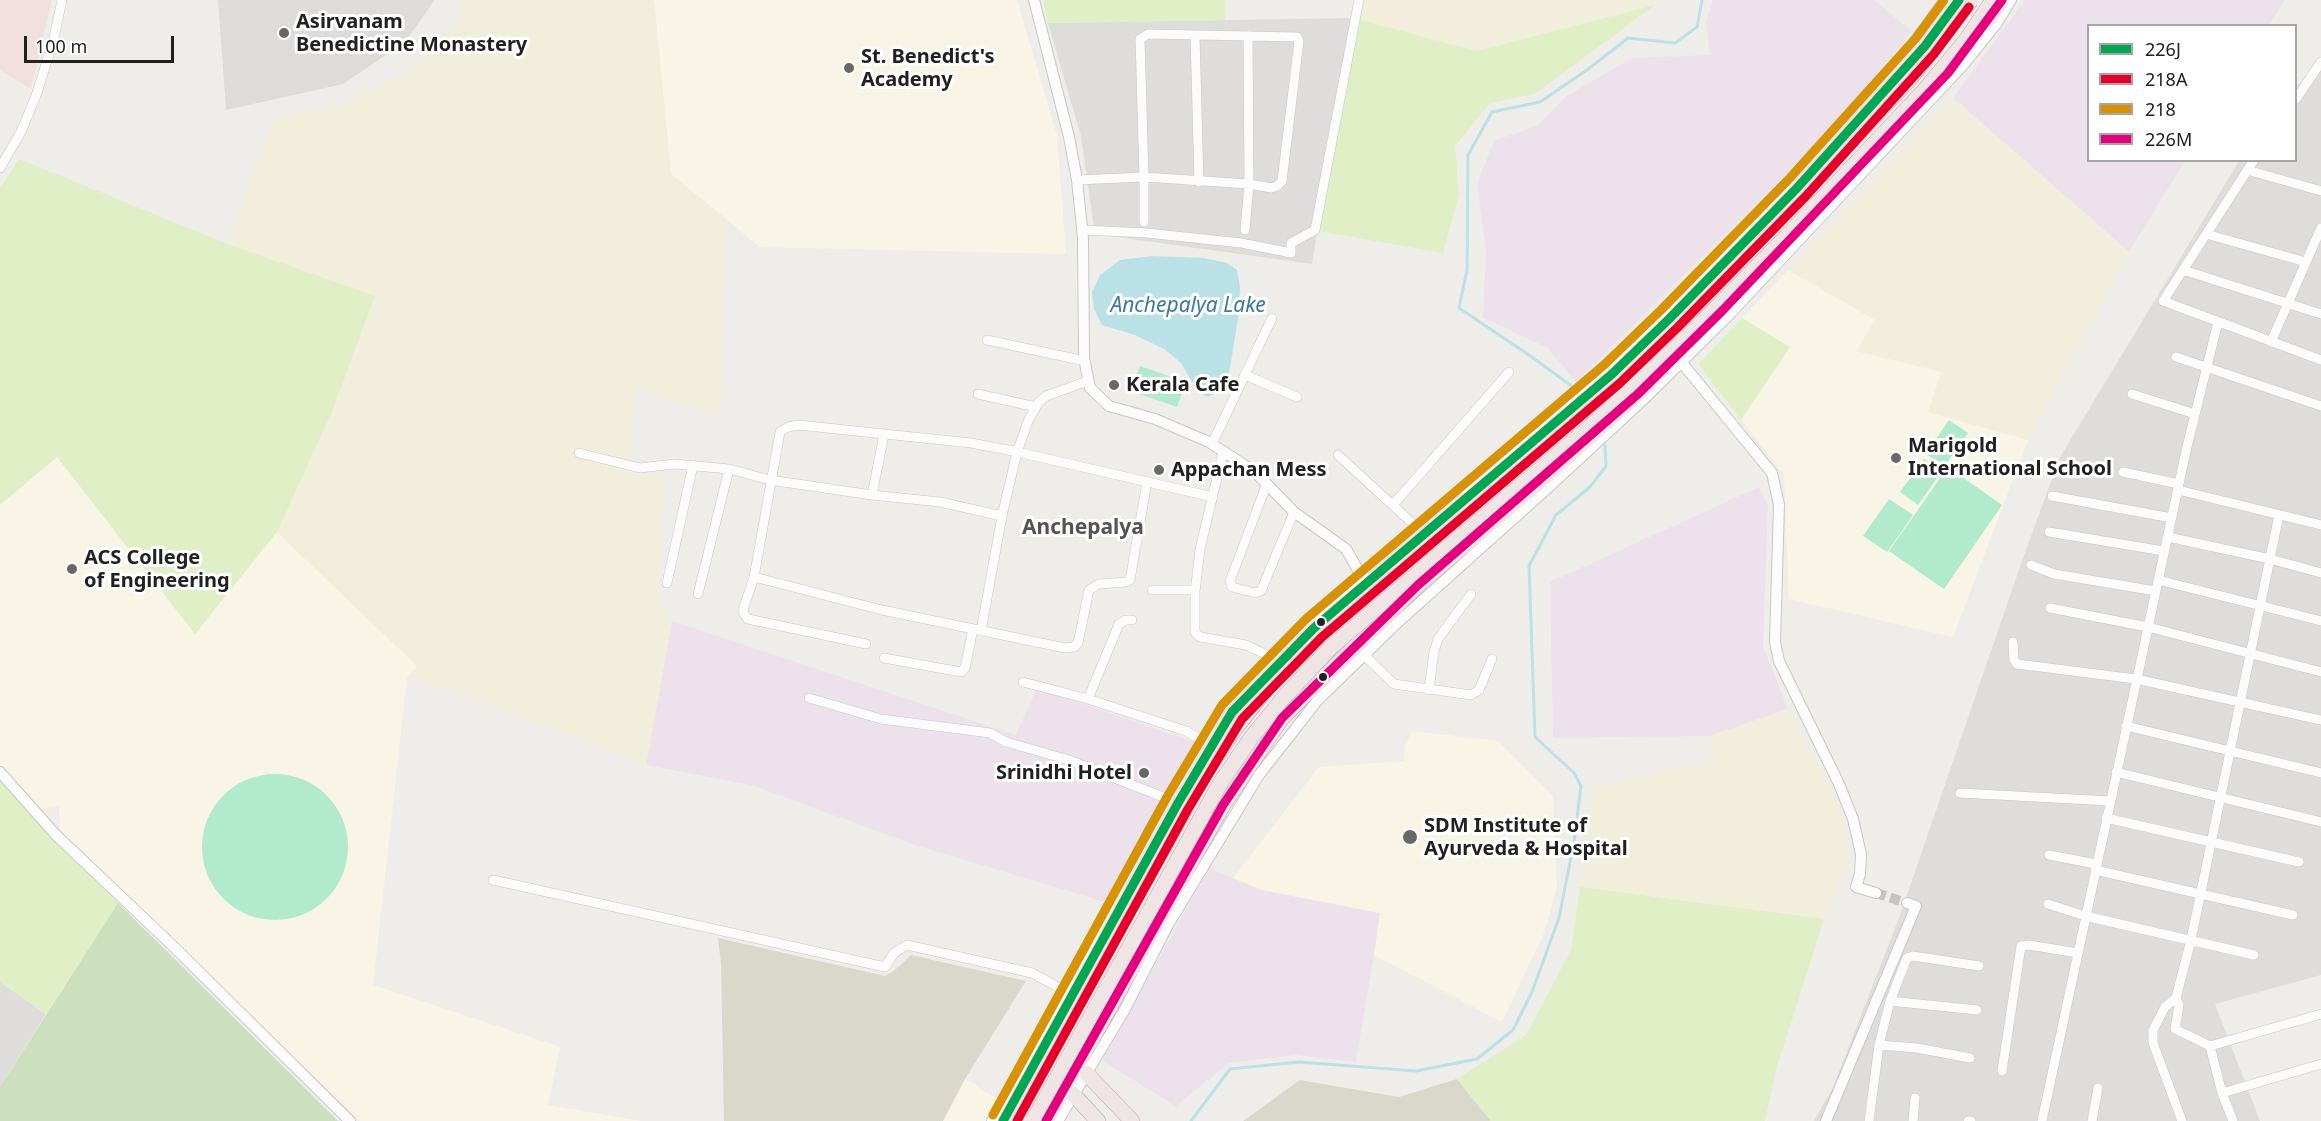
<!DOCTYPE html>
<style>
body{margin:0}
#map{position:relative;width:2321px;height:1121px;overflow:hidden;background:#efedea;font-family:"Noto Sans",sans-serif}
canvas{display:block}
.legend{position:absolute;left:2087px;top:24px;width:210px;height:138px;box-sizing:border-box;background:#fff;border:2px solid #a6a6a6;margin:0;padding:8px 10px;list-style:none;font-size:18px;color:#212121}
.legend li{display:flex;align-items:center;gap:12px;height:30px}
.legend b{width:30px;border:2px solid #a6a6a6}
.scale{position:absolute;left:24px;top:36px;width:150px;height:27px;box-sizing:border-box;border:3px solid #212121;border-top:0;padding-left:8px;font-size:18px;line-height:21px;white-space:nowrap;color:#212121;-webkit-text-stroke:4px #fff;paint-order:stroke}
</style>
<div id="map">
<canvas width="2321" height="1121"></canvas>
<ul class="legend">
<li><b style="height:8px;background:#00a651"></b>226J</li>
<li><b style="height:8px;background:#e4002b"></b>218A</li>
<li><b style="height:8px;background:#d79205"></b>218</li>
<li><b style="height:8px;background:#e5007d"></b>226M</li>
</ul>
<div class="scale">100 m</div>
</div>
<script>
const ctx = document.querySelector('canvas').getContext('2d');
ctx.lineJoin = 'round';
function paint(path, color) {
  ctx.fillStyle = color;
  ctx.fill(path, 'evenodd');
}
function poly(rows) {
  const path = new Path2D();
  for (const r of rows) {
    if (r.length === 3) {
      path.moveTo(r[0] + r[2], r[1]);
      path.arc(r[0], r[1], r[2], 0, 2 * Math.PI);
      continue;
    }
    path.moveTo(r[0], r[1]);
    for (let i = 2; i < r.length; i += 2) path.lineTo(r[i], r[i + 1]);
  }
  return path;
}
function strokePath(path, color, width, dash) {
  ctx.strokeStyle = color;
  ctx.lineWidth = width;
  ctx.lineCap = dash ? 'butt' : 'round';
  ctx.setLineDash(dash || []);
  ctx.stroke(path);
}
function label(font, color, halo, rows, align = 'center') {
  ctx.font = font + ' "Noto Sans",sans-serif';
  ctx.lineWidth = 6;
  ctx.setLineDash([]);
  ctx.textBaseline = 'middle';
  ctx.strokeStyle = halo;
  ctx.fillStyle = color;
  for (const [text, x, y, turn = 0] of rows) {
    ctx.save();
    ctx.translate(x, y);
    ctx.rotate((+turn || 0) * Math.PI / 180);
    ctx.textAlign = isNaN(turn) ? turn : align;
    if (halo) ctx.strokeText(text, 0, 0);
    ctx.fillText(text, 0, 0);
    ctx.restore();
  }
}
const residential = poly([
 [1352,18,1312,264,1095,234,1081,136,1048,23],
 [2321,68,2321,975,2215,1004,2260,1121,1814,1121,1833,1087,1899,918,2023,558,2060,457,2239,161,2296,160,2296,86],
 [0,982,46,1014,0,1087]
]);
const commercial = poly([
 [0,0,52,0,31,89,0,70]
]);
const industrial = poly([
 [1713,0,1874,0,1912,31,1831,129,1576,382,1548,348,1483,318,1486,251,1477,183,1494,141,1536,126,1567,96,1632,58,1710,55,1706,21],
 [2025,0,2285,0,2269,25,2088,26,2088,160,2185,161,2129,252,1953,98],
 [1759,487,1768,505,1763,646,1788,709,1710,736,1553,738,1550,582],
 [672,621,1016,735,1037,688,1195,742,1105,902,918,846,751,785,646,765],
 [1209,868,1262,890,1381,913,1356,1062,1296,1055,1229,1063,1176,1106,1102,1061]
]);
const education = poly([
 [654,0,1017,0,1057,136,1066,254,760,247,671,174],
 [1788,270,1876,320,1856,351,1942,372,1928,412,2028,440,1953,637,1789,599,1784,475,1698,364],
 [57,457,195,633,277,532,417,666,407,678,373,985,560,1047,548,1105,641,1121,360,1121,60,829,59,807,39,808,0,766,0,505],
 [1413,731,1498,741,1553,796,1557,886,1545,931,1502,1022,1374,955,1380,913,1262,890,1233,878,1319,767,1404,761,1405,746],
 [965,1079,998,1099,986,1121,943,1121]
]);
const religious = poly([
 [218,0,434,0,434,1,405,42,343,84,226,110]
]);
const construction = poly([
 [718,938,885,976,895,970,911,955,1026,981,965,1079,943,1121,724,1121,721,964],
 [1457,1079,1491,1121,1243,1121,1300,1080,1399,1097]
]);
const farmland = poly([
 [461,0,654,0,671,174,726,219,720,414,635,389,629,475,664,474,657,600,672,621,646,765,460,693,407,678,417,666,277,532,331,414,228,244,273,120,345,104,422,62,462,15],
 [1353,0,1658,0,1655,5,1477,51,1352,18],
 [1953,98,2129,252,2028,440,1928,412,1941,372,1856,351,1875,320,1788,270],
 [1788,709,1842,813,1850,861,1824,919,1580,887,1592,788,1717,761,1710,736]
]);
const grass = poly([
 [1043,0,1226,0,1225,20,1048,23],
 [1655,5,1535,94,1490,103,1455,146,1459,195,1443,253,1318,231,1352,18,1477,51],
 [19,159,228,244,375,296,331,414,277,532,195,634,57,457,0,505,0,188],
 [1742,318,1790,347,1741,420,1698,364],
 [0,781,118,903,46,1014,0,982],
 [1580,887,1824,919,1776,1070,1765,1121,1491,1121,1457,1079,1526,1035,1571,950]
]);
const forest = poly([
 [118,903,338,1121,0,1121,0,1087]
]);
const pitch = poly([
 [1140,366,1186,382,1177,407,1131,391],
 [1949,420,1968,433,1944,467,1926,454],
 [1924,459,1942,471,1918,505,1900,492],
 [1948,467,2002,505,1944,589,1889,551],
 [1889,499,1913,515,1887,552,1863,536],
 [275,847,73]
]);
const water = poly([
 [1152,256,1204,258,1227,263,1237,270,1240,287,1239,312,1231,362,1228,378,1218,392,1208,397,1198,392,1181,363,1164,349,1135,335,1102,325,1094,309,1092,292,1100,275,1120,260]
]);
const stream = poly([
 [1576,392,1573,387,1529,355,1459,308,1467,270,1468,155,1492,112,1540,102,1587,70,1628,38,1675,43,1697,27,1702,0],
 [1191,1121,1230,1069,1299,1062,1416,1071,1477,1059,1513,1030,1532,992,1559,918,1574,842,1581,786,1574,773,1535,737,1529,566,1556,515,1590,487,1606,466,1605,446,1602,440]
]);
const tertiaryTunnel = poly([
 [1876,893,1907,903]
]);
const minor = poly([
 [1195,35,1199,182],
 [2296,99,2321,62],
 [2254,160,2163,301,2321,360],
 [0,168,21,132,37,93,54,38,62,0],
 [2247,170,2321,191],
 [1077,180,1144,177,1249,184,1271,188,1277,186,1282,181,1299,41,1297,37,1148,34,1140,39,1144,177,1144,222],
 [1082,230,1147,233,1241,243,1291,253,1291,243,1315,230,1359,0],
 [1245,230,1249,184,1248,36],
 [2206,234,2306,262],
 [2183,270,2321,314],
 [987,340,1085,361],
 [2271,342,2321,228],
 [2176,357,2321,406],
 [1245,375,1297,397],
 [978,394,1036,407],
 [2132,394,2195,414],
 [1212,444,1272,318],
 [579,453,640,468,674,464,729,469,770,480,872,495,940,502,1002,516],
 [1223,453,1200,549,1195,592,1195,632,1200,637,1246,645,1273,658],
 [1338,455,1424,534],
 [2123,472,2179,484],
 [1266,486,1230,581,1232,587,1255,593,1261,591,1294,512],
 [2178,490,2321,525],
 [872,495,884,435],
 [2052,496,2172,518],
 [1393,505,1509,372],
 [2049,532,2164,551],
 [2168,537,2270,559,2321,573],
 [2031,565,2054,574,2156,591],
 [754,577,882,610,1065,648,1074,647,1078,643,1089,590,1099,584,1126,582,1130,580,1147,482],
 [2158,580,2321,621],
 [667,583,693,465],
 [1152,590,1195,590],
 [698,594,729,469],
 [2050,608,2148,627,2321,672],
 [981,631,1002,516,1017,452,1029,419,1039,402,1046,396,1088,381],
 [2013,642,2014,660,2017,664,2136,679,2321,720],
 [866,644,748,619,744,614,743,610,754,577,780,432,788,427,798,425,971,443,1013,451,1213,497],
 [1364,655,1394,684,1471,695,1479,690,1492,659],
 [884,658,961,672,965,668,973,629],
 [1023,682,1088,699,1186,731,1203,741],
 [1429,690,1434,652,1438,639,1471,594],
 [809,698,881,719,990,733,1006,742,1069,760,1168,799],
 [1088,699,1119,624,1126,620,1132,620],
 [2126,726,2321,773],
 [2116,772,2321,822],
 [1960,793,2110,801],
 [2106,818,2299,862],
 [2049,855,2096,864],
 [2095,870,2293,915],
 [493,880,885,967,894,953,907,945,1032,973,1067,992],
 [2048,904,2085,916,2254,955],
 [2176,998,2179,1005,2175,1029,2210,1046,2222,1093,2233,1121],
 [1890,1001,1977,1010],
 [1879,1045,1917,1048,1970,1058],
 [2210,1046,2321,1014],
 [2002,1071,2021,946,2029,945,2078,953],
 [2222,1093,2321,1064],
 [1869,1121,1879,1045,1890,1001,1907,958,1913,956,1979,966],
 [1913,1121,1915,1098],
 [1968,1121,1971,1121],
 [2042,1121,2186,451,2218,322],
 [2092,1121,2098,1088],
 [2182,1121,2153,1043,2153,1030,2165,1007,2176,998,2191,940,2279,515]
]);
const tertiary = poly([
 [1034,0,1069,137,1077,180,1083,238,1084,358,1090,388,1109,406,1155,419,1209,442,1255,472,1294,512,1346,549,1362,577,1385,609],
 [1678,358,1772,473,1779,505,1775,642,1779,661,1839,784,1853,819,1861,854,1860,874,1856,887,1876,893],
 [1453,500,1607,370,1751,228,1912,45,1945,0],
 [0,772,56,835,172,945,350,1121],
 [992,1121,1083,966,1149,832,1191,760,1225,708,1301,630,1380,563],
 [1058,1121,1124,1011,1168,925,1259,775,1317,701,1396,624,1550,486,1646,397,1727,317,1965,63,1997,23,2011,0],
 [1826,1121,1916,906,1907,903]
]);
const trunk = poly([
 [1987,21,2002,0],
 [1800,184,1925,46,1959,0],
 [1375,576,1464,500],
 [1106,937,1178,803,1232,712,1316,627],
 [1086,1073,1132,1121],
 [1073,1094,1098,1121],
 [1046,1121,1223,805,1282,718,1418,585,1547,475,1639,393,1664,367]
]);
const trunkBridge = poly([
 [1011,1121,1205,773,1236,728,1271,683,1318,634,1580,411,1681,316,1773,223,1909,80,1971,0],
 [1033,1121,1221,782,1251,738,1286,695,1331,647,1593,424,1694,330,1787,236,1923,92,1967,39,1993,0]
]);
const bus1 = poly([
 [1003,1121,1178,803,1232,712,1314,628,1612,374,1669,319,1797,188,1925,46,1959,0]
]);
const bus2 = poly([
 [1017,1121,1188,809,1242,719,1322,637,1620,383,1677,328,1806,196,1934,54,1969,7]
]);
const bus3 = poly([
 [993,1115,1167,797,1222,705,1306,619,1604,365,1661,310,1788,180,1916,38,1944,0]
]);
const bus4 = poly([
 [1046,1121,1223,805,1282,718,1418,585,1639,393,1723,310,1948,73,2002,0]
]);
const markers = [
 [284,33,6,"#696867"],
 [849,68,6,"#696867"],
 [1114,385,6,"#696867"],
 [1896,458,6,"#696867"],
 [1159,470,6,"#696867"],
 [72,569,6,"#696867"],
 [1321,622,5,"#212121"],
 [1323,677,5,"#212121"],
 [1144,773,6,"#696867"],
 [1410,837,8,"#696867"]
];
const poiNames = [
 ["Asirvanam",296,22],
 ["Benedictine Monastery",296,45],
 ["St. Benedict's",861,57],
 ["Academy",861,80],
 ["Kerala Cafe",1126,385],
 ["Marigold",1908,446],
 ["International School",1908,469],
 ["Appachan Mess",1171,470],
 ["ACS College",84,558],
 ["of Engineering",84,581],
 ["Srinidhi Hotel",1132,773,"right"],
 ["SDM Institute of",1424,826],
 ["Ayurveda & Hospital",1424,849]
];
const waterNames = [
 ["Anchepalya Lake",1188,306]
];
const neighbourhoodNames = [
 ["Anchepalya",1083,528]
];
paint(residential, '#dedddb');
paint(commercial, '#f2e0e0');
paint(industrial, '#ede2eb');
paint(education, '#f8f5e7');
paint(religious, '#dddcdb');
paint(construction, '#dad8cb');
paint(farmland, '#f1efdc');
paint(grass, '#e0efc6');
paint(forest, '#cde0bd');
paint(pitch, '#b1eacc');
paint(water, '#bae1e6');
strokePath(stream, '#bae1e6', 3);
strokePath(tertiaryTunnel, '#c6c4c2', 10, [10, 5]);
strokePath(minor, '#c8c7c6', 10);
strokePath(tertiary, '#c8c7c6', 12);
strokePath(trunk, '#c89eaf', 16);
strokePath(minor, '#fdfcfc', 9);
strokePath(tertiary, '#fdfcfc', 10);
strokePath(trunk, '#efe5e4', 15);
strokePath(trunkBridge, '#c89eaf', 16, []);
strokePath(trunkBridge, '#efe5e4', 15);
strokePath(bus1, '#00a651', 9);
strokePath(bus2, '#e4002b', 9);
strokePath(bus3, '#d79205', 9);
strokePath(bus4, '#e5007d', 9);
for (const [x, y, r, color] of markers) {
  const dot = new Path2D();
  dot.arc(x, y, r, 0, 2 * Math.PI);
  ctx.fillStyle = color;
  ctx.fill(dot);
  strokePath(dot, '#fff', 2);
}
label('bold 20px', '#212121', '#fff', poiNames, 'left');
label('italic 21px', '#3b7aa2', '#fff', waterNames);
label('bold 21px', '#545454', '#fff', neighbourhoodNames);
</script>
